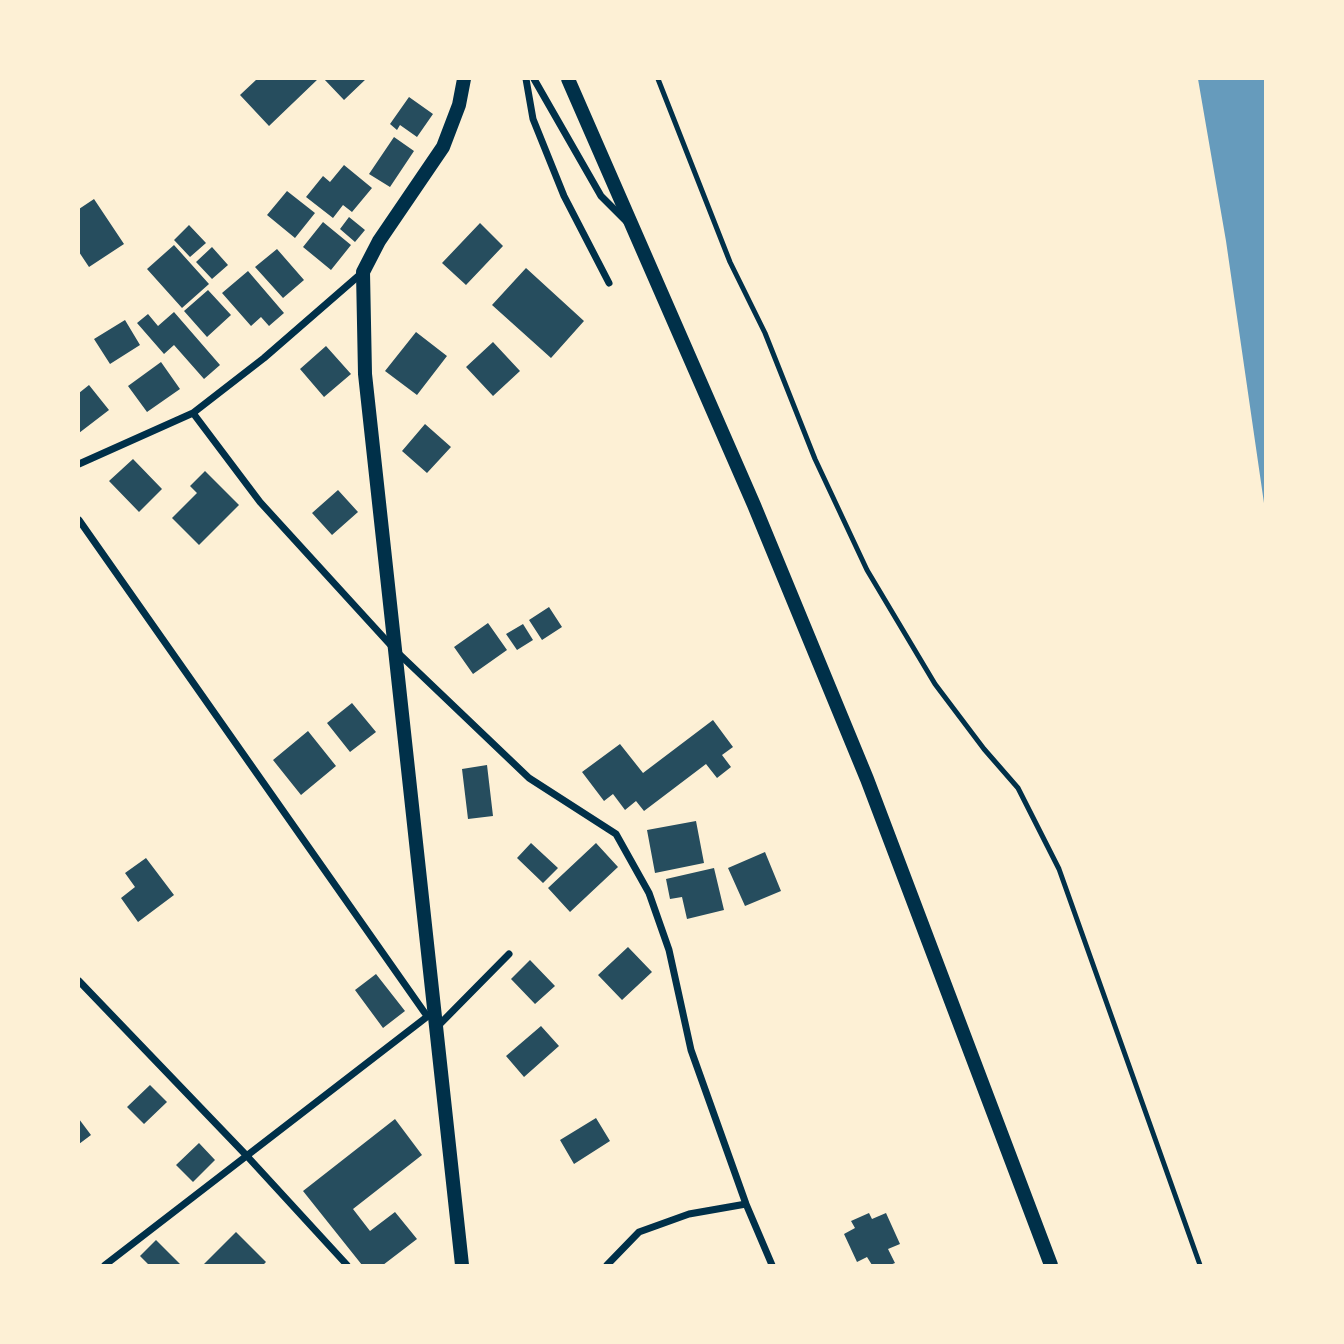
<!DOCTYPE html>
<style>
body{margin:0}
#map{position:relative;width:1344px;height:1344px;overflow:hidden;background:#fdf0d5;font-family:Montserrat,sans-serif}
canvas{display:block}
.frame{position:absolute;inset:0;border:80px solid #fdf0d5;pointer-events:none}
</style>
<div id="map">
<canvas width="1344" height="1344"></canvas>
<div class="frame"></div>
</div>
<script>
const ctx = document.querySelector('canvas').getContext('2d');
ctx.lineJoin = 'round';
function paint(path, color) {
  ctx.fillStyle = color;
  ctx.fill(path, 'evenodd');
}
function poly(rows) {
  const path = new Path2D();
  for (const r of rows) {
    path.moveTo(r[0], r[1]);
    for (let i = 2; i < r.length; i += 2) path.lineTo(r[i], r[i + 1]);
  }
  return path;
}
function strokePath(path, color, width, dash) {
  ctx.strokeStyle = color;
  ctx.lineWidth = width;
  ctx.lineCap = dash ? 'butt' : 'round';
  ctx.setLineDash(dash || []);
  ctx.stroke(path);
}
const water = poly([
 [1198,79,1265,79,1265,510,1226,241]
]);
const building = poly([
 [257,79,318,79,269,126,240,95],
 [324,79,366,79,344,100],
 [409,97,433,114,417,137,400,125,397,130,390,124],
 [394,137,414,151,390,187,369,174],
 [344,165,372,188,352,212,343,205,333,218,306,197,323,176,330,182],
 [287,191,315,213,295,238,267,215],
 [94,199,124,244,89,267,79,252,79,209],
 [349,217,365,230,355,242,340,229],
 [323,222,351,245,331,270,303,247],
 [480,223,503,246,466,285,442,263],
 [189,225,206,243,190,257,174,240],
 [174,245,209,284,182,308,147,269],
 [212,247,228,265,212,279,196,262],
 [277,249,304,280,283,298,255,267],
 [526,268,584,321,551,358,492,305],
 [248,271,284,313,269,326,261,317,251,326,222,293],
 [208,290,231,315,207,337,184,311],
 [174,312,220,365,204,379,174,345,164,354,137,323,148,314,158,326],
 [125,320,140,345,110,364,94,339],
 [416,332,447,356,417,395,385,371],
 [493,342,520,371,493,396,466,367],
 [326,346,351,374,324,397,300,369],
 [161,362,180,389,147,412,128,386],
 [89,385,109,410,79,433,79,393],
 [425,424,451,447,427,473,402,451],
 [133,459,162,489,139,512,109,481],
 [205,471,239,505,199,545,172,518,197,493,190,486],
 [338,490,358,512,332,535,312,513],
 [549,607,562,627,542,640,529,620],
 [488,623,507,650,473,674,454,647],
 [523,624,533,640,517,650,506,634],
 [352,703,376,732,350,752,327,723],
 [713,720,733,747,722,755,731,767,717,778,706,764,644,811,636,801,625,810,613,794,604,801,582,772,620,744,643,773],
 [308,731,336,766,301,795,273,760],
 [487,765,493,816,468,819,462,769],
 [696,821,704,863,655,873,647,830],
 [531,843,558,868,543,883,517,858],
 [596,843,618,867,570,912,548,888],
 [765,852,781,891,745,906,728,868],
 [146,858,174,895,138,922,121,898,135,887,125,873],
 [714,868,724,910,687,919,682,897,670,899,666,879],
 [628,947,652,972,622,1000,598,975],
 [530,960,555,986,535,1004,511,979],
 [376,974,405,1011,383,1028,355,990],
 [541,1026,559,1046,524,1077,506,1056],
 [150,1085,167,1102,144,1124,127,1107],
 [596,1118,610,1141,574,1164,560,1140],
 [79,1119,91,1135,79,1144],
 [395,1119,422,1155,353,1209,370,1231,395,1212,417,1239,383,1265,362,1265,303,1191],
 [199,1143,215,1160,193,1182,176,1165],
 [869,1213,872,1219,886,1213,900,1244,888,1249,895,1263,890,1265,872,1265,867,1257,857,1262,844,1234,855,1228,851,1221],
 [236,1232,266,1262,263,1265,203,1265],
 [156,1240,181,1265,149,1265,140,1256]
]);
const service = poly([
 [658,79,730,262,765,333,815,459,867,570,935,684,984,749,1018,788,1059,869,1200,1265]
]);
const minor = poly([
 [526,79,533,119,564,196,609,283],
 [534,79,601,196,626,221],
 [193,413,260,502,396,651,529,778,616,834,649,893,669,950,691,1050,746,1204,772,1265],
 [79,464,193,413,264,358,363,272],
 [79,520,427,1016],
 [79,981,246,1155,347,1265],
 [436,1028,509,954],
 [105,1265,428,1016],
 [607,1265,639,1232,689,1214,746,1204]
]);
const secondary = poly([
 [568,79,754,505,867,779,1051,1265],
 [462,1265,365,374,363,272,379,241,443,147,459,105,464,79]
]);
paint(water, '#669bbc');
paint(building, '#264d5e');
strokePath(service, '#003049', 5);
strokePath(minor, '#003049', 7);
strokePath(secondary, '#003049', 14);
</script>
